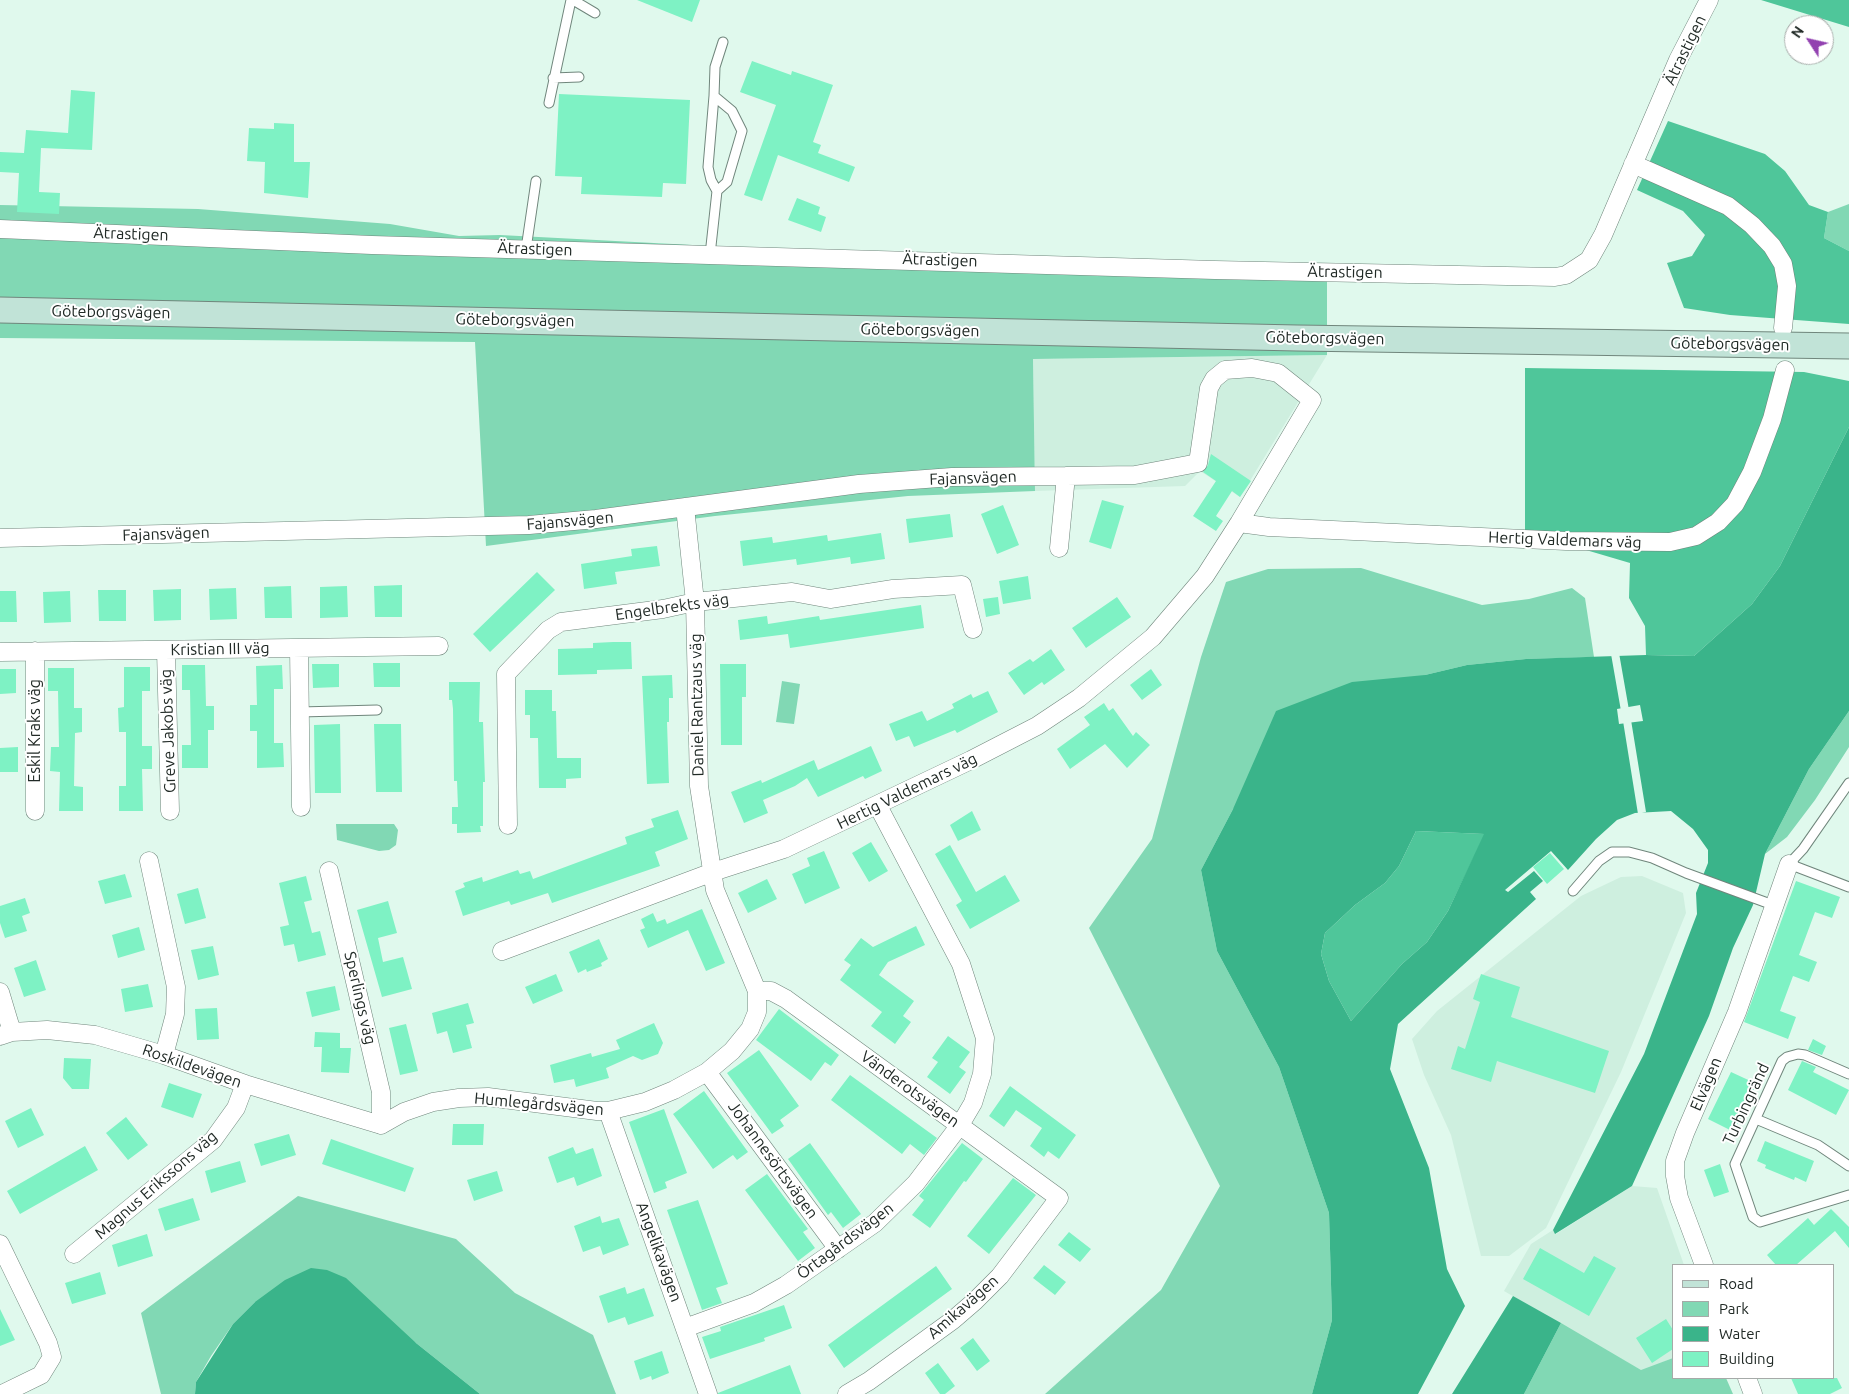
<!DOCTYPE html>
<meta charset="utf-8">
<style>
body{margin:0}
#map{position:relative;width:1849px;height:1394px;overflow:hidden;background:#e0f9ed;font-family:Ubuntu,sans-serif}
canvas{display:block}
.legend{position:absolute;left:1672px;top:1264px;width:162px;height:115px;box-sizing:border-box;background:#fff;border:1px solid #a6aaa8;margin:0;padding:6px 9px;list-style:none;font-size:15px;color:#212a26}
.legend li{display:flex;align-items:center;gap:10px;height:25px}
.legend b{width:25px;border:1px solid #a6aaa8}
.north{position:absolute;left:1784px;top:15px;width:50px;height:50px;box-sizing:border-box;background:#fff;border:1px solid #a6aaa8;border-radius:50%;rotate:305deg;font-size:14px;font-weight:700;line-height:20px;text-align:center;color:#212a26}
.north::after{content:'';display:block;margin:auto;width:18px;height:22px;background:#9241b0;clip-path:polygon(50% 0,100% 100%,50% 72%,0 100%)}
</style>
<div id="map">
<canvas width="1849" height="1394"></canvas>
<ul class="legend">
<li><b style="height:6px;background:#c1e3d7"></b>Road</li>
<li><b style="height:14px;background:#81d8b4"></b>Park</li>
<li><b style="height:14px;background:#3ab48a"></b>Water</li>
<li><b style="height:14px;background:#7ef2c4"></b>Building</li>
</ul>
<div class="north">N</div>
</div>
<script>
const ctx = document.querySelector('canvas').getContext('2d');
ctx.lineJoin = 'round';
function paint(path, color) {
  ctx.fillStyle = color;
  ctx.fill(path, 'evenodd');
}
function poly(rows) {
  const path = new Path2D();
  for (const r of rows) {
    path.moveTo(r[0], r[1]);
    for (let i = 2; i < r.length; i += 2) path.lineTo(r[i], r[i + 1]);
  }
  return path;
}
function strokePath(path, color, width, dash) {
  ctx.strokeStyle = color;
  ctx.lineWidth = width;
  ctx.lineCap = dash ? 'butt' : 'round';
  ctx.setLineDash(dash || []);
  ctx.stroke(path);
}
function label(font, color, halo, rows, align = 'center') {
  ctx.font = font + ' Ubuntu,sans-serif';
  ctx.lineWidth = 4;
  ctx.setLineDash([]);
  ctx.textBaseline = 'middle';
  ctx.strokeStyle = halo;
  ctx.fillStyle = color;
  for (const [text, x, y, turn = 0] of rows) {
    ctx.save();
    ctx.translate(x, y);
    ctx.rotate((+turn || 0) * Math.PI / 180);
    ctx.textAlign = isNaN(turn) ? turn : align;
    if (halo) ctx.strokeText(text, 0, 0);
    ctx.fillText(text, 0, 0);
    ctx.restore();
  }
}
const built = poly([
 [1327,355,1240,497,1200,471,1185,486,1035,491,1033,359],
 [1642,876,1683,893,1686,913,1621,1072,1546,1228,1509,1256,1481,1256,1451,1135,1424,1075,1412,1039,1437,1011,1581,896,1621,877],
 [1632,1186,1657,1188,1684,1265,1673,1265,1673,1358,1642,1371,1504,1291,1531,1244,1553,1230,1556,1234]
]);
const green = poly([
 [1849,204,1849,251,1824,238,1828,212],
 [0,205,198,209,390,224,459,236,500,235,1327,278,1327,355,1033,359,1035,491,908,496,715,516,486,546,475,342,0,338],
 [1361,568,1482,605,1529,599,1572,588,1585,598,1594,657,1526,659,1467,665,1425,675,1233,809,1201,870,1217,951,1279,1067,1329,1213,1332,1320,1312,1394,1045,1394,1161,1290,1220,1186,1089,928,1152,839,1201,657,1226,582,1268,569],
 [782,681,800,684,794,724,776,722],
 [1849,711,1849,747,1815,800,1787,837,1765,854,1809,769],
 [336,824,394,824,398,830,396,845,389,850,379,851,337,840],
 [298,1196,456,1239,515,1293,593,1335,616,1394,480,1394,416,1343,255,1302,233,1324,211,1356,196,1382,195,1394,161,1394,141,1313],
 [1561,1323,1641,1370,1673,1358,1673,1378,1726,1378,1733,1394,1524,1394]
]);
const forest = poly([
 [1761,0,1849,0,1849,27],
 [1668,121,1765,154,1785,171,1809,205,1828,212,1824,238,1849,251,1849,324,1730,315,1684,308,1667,263,1692,256,1705,235,1683,211,1637,190],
 [1525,368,1804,372,1849,381,1849,427,1780,566,1752,604,1694,656,1646,655,1645,626,1629,598,1630,563,1525,532],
 [1416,831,1485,834,1448,911,1427,942,1402,964,1351,1021,1329,981,1321,954,1325,933,1355,905,1385,883,1399,866]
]);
const water = poly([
 [1849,427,1849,711,1809,769,1765,854,1753,905,1733,948,1709,1016,1632,1186,1555,1234,1553,1230,1644,1054,1697,914,1696,893,1708,863,1708,850,1693,829,1671,811,1635,813,1617,820,1596,839,1568,870,1551,851,1505,890,1508,892,1534,871,1543,881,1530,892,1536,899,1398,1024,1390,1069,1429,1168,1447,1269,1465,1306,1418,1394,1312,1394,1332,1320,1329,1213,1279,1067,1217,951,1201,870,1233,809,1276,711,1352,682,1425,675,1467,665,1526,659,1646,655,1694,656,1752,604,1780,566],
 [1640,705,1643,721,1619,724,1617,709],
 [1416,831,1484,834,1448,911,1427,942,1402,964,1351,1021,1329,981,1321,954,1325,933,1355,905,1385,883,1399,866],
 [311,1268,327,1270,346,1278,416,1343,480,1394,195,1394,196,1382,233,1324,255,1302,285,1280],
 [1513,1296,1561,1323,1524,1394,1452,1394]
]);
const pier = poly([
 [1619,653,1629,710,1621,711,1611,654],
 [1631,720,1646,812,1638,814,1623,721]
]);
const building = poly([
 [637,0,700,0,692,22],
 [752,61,791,75,792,71,833,85,813,142,821,145,818,153,855,167,849,182,778,155,762,201,744,195,776,105,740,92],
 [71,90,95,92,92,150,41,148,39,192,60,193,59,214,17,212,19,173,0,172,0,152,24,153,26,130,68,133],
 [559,94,690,100,686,184,663,183,662,197,581,194,582,177,555,176],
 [274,123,294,124,294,162,310,162,308,198,264,193,265,162,247,161,249,128,274,129],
 [797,198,820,207,818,214,826,217,821,232,788,220],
 [1211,454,1251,481,1240,497,1232,491,1216,516,1223,521,1216,531,1193,516,1216,481,1203,472,1208,465],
 [1102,500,1124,506,1111,549,1089,542],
 [1003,505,1019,545,997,554,981,514],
 [950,514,953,537,909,543,906,519],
 [881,533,885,559,851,564,850,557,797,565,796,559,743,566,740,541,772,537,773,543,827,535,828,541],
 [657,546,660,566,615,572,617,584,584,589,581,564,632,556,631,549],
 [537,572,555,590,490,652,473,634],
 [1028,576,1031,599,1003,604,999,581],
 [402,585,402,617,375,617,374,586],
 [291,586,292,618,265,618,264,587],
 [347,586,348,617,320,618,320,587],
 [236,588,237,619,210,620,209,589],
 [181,589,181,620,154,621,153,590],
 [98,590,126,590,126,621,99,621],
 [0,591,16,591,17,622,0,622],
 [70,591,71,622,44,623,43,592],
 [998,597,1000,614,986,617,983,599],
 [1117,597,1131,617,1086,648,1072,628],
 [921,605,924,628,790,648,788,634,740,640,738,620,767,616,768,624,819,616,820,620],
 [613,642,631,642,632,669,597,670,597,674,558,675,558,649,593,648,593,643],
 [1051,649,1065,670,1044,685,1042,682,1024,695,1008,673,1030,659,1033,662],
 [373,663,400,663,400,687,374,687],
 [312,664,339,664,339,687,313,688],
 [720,664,746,664,746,697,742,697,742,745,721,745],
 [182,665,205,665,206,706,214,706,214,730,208,730,208,768,182,768,182,745,191,745,190,690,182,690],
 [282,665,283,689,274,689,274,743,283,743,284,767,257,768,257,731,250,731,250,705,257,705,256,666],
 [124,667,150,667,150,691,142,691,142,746,152,746,152,769,142,769,143,811,119,811,119,786,126,786,126,732,119,732,118,708,124,707],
 [48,668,74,668,74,708,82,708,82,732,75,733,74,786,83,787,83,811,59,811,60,772,50,771,51,747,59,747,58,691,48,691],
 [0,669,16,669,16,693,0,694],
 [1151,669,1162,685,1142,700,1130,685],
 [672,675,673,698,669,698,669,722,667,722,669,783,647,784,642,676],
 [449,682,480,682,479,722,483,722,485,782,483,782,483,826,480,826,481,832,457,833,457,824,452,824,452,807,458,807,457,781,454,781,453,709,452,700,449,700],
 [525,690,552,690,552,711,556,711,557,758,581,758,581,778,566,779,566,788,539,788,538,738,530,738,530,715,525,715],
 [988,691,998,712,957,733,955,730,914,747,909,736,896,741,889,724,922,711,927,721,954,708,952,704,971,694,973,698],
 [1104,703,1109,711,1113,708,1133,736,1136,732,1150,745,1127,768,1105,744,1070,769,1057,749,1090,725,1084,717],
 [340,724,341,793,315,793,314,725],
 [374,724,401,724,402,792,376,792],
 [871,746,882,771,865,779,863,776,818,797,807,778,795,786,763,800,768,813,744,823,731,792,761,780,762,783,814,760,818,770],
 [18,747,18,772,0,772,0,748],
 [678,810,688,839,655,852,660,866,552,903,548,893,511,905,509,901,463,916,455,891,465,887,463,883,482,877,483,882,518,870,520,874,530,871,533,879,627,844,625,837,654,827,651,819],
 [972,811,981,830,958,841,950,825],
 [871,842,888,871,869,882,852,853],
 [950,845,976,892,1005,875,1020,901,970,929,956,905,962,901,935,854],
 [824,851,840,888,805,904,792,874,810,866,807,858],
 [1550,853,1564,869,1547,884,1533,867],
 [125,874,132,897,105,904,98,881],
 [306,876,312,900,304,902,312,933,320,931,326,955,298,962,294,944,284,946,280,927,289,925,279,883],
 [767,879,777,899,748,913,738,893],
 [1796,881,1840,897,1832,918,1815,912,1799,955,1817,962,1809,982,1793,976,1780,1011,1796,1017,1788,1039,1744,1022],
 [198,888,206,918,185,924,177,894],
 [25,898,30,913,22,916,27,931,5,938,0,923,0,906],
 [388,901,397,933,378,938,383,962,403,957,412,989,382,997,357,910],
 [702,909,725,963,706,971,688,930,648,948,640,930,645,928,641,919,653,913,657,922,665,919,667,924],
 [916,926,925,945,888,962,879,975,914,1001,903,1016,911,1022,895,1044,871,1026,882,1012,840,980,851,965,844,960,861,938,873,947],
 [139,927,145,950,118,958,112,935],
 [599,939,608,959,601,963,602,966,587,972,586,969,578,973,569,952],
 [213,946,219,975,198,980,191,950],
 [36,960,46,990,24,997,14,968],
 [556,974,563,991,533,1004,525,987],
 [1481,974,1520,987,1511,1017,1609,1051,1595,1093,1497,1061,1491,1082,1451,1069,1458,1046,1465,1049,1480,1002,1473,999],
 [148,984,153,1007,125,1012,121,989],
 [335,986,340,1010,312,1017,306,992],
 [468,1003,474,1023,466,1025,472,1048,453,1053,447,1031,437,1034,432,1013],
 [217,1008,219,1039,197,1040,195,1009],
 [779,1009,839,1055,831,1066,825,1062,811,1081,756,1040],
 [654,1023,663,1043,658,1054,642,1060,633,1056,606,1068,609,1078,576,1087,574,1079,554,1083,550,1065,591,1053,592,1057,620,1049,616,1040],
 [406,1024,418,1071,400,1075,389,1028],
 [315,1032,340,1033,340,1048,351,1048,349,1073,321,1072,322,1047,314,1047],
 [948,1036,970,1052,959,1067,966,1072,950,1094,927,1077,938,1062,932,1058],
 [1813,1039,1826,1046,1822,1055,1808,1050],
 [759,1050,799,1106,780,1120,784,1126,772,1134,727,1073],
 [64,1058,91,1059,89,1089,72,1089,63,1078],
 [1802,1061,1816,1067,1813,1072,1849,1090,1836,1115,1788,1090],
 [1731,1072,1757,1084,1734,1132,1708,1119],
 [850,1075,937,1138,924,1155,910,1144,902,1154,831,1100],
 [169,1083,202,1094,193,1118,161,1107],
 [1010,1086,1076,1135,1059,1159,1048,1151,1044,1157,1030,1146,1042,1128,1016,1110,1004,1127,989,1116],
 [704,1091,748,1152,737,1160,733,1155,713,1169,673,1114],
 [31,1108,44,1135,18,1148,5,1121],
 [664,1109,687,1173,665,1182,667,1188,654,1193,629,1122],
 [126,1117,148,1145,128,1160,106,1133],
 [453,1124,484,1124,483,1145,452,1145],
 [289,1134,296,1155,261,1166,254,1144],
 [331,1139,414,1168,405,1192,322,1164],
 [1765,1141,1814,1161,1806,1182,1795,1177,1794,1180,1765,1168,1766,1165,1757,1161],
 [810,1143,861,1214,843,1228,831,1212,828,1215,788,1159],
 [962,1143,983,1159,966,1182,964,1181,930,1228,912,1215,924,1200,919,1196],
 [85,1146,98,1170,20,1214,7,1191],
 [573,1147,576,1154,593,1148,602,1176,577,1186,574,1177,557,1183,548,1157],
 [240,1161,246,1182,211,1193,205,1171],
 [1720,1164,1729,1192,1714,1197,1704,1170],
 [497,1171,503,1191,474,1201,467,1180],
 [767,1174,808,1229,803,1232,815,1248,798,1261,745,1190],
 [1013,1178,1036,1195,989,1254,967,1236],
 [193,1198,200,1220,165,1231,158,1209],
 [698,1200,728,1284,716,1288,722,1303,702,1310,667,1210],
 [1831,1209,1849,1227,1849,1248,1835,1231,1796,1265,1776,1265,1767,1255,1808,1218,1814,1225],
 [600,1216,602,1223,619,1218,629,1245,603,1255,600,1246,583,1252,574,1226],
 [1069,1232,1091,1249,1080,1262,1058,1245],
 [147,1234,153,1256,118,1267,112,1245],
 [1540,1248,1584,1273,1594,1256,1616,1268,1589,1316,1523,1279],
 [1044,1265,1066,1282,1055,1295,1033,1278],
 [936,1266,952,1289,844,1368,828,1345],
 [100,1272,106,1294,72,1304,65,1283],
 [625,1287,627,1294,644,1288,654,1316,628,1325,625,1317,608,1323,599,1296],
 [784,1305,792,1328,764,1338,765,1341,710,1359,702,1337,721,1331,720,1327],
 [0,1309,15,1340,0,1346],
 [1666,1319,1673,1330,1673,1349,1652,1363,1636,1338],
 [973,1338,990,1361,977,1371,960,1348],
 [662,1351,669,1373,652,1380,651,1376,640,1380,634,1361],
 [938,1363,955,1386,945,1394,940,1394,925,1373],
 [790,1365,801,1394,718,1394,718,1393],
 [1791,1378,1837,1378,1842,1388,1830,1394,1798,1394]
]);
const service = poly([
 [573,0,595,13],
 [553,78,579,77],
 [549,103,571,0],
 [717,191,727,182,742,131,732,111,714,96,715,67,723,42],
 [526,249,536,181],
 [710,255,717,191,711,180,708,167,714,96],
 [300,712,377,710],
 [1849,783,1803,849,1789,864,1849,887],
 [1573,891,1599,861,1612,852,1629,852,1652,858,1686,873,1773,905],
 [1849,1074,1805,1055,1798,1054,1787,1057,1782,1061,1735,1164,1753,1217,1760,1222,1849,1195],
 [1756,1119,1818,1145,1849,1166]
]);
const minor = poly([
 [1633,164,1728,206,1752,225,1772,246,1783,264,1787,286,1783,328],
 [0,229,372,245,1215,270,1555,277,1566,275,1589,260,1603,235,1678,60,1709,0],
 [1239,523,1269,527,1566,541,1670,542,1696,536,1718,522,1735,504,1752,472,1772,419,1785,370],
 [0,538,529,525,596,519,859,484,952,477,1066,476,1059,548],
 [299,648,301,807],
 [166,650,170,811],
 [0,652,439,646],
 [35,811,35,651],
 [508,825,506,674,548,630,561,622,663,609,695,602,792,592,830,599,893,589,962,585,973,629],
 [149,861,176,987,175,1014,164,1055],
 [329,871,381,1092,381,1125],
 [502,951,713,872,784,849,971,760,1037,726,1079,698,1153,637,1205,576,1239,523,1312,400,1278,373,1252,368,1225,370,1214,379,1209,388,1198,463,1135,475,1066,476],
 [757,991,771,991,786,999,1059,1198,1000,1276,975,1301,953,1320,869,1381,847,1394],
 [0,992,12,1032],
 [0,1036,12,1032,47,1030,95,1035,164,1055,245,1084,381,1125],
 [707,1072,838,1249],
 [608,1111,708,1394],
 [381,1125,404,1112,433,1102,459,1098,488,1097,597,1111,608,1111,645,1102,674,1090,707,1072,732,1051,750,1029,757,1012,757,991,715,890,699,786,695,602,685,507],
 [0,1244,48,1343,52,1357,41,1375,2,1394],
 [74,1254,213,1140,236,1108,245,1084],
 [1704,1265,1679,1198,1675,1176,1675,1161,1685,1133,1737,1012,1789,864],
 [685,1328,754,1303,786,1285,875,1223,916,1183,960,1125,973,1103,982,1074,985,1038,961,964,878,806],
 [1747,1378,1753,1394]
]);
const secondary = poly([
 [0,310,1297,338,1849,346]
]);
const streetNames = [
 ["Ätrastigen",1685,50,-64],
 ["Ätrastigen",131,234,2],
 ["Ätrastigen",535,249,2],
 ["Ätrastigen",940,260,2],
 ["Ätrastigen",1345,272,1],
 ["Göteborgsvägen",111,312,1],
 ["Göteborgsvägen",515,320,1],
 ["Göteborgsvägen",920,330,1],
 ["Göteborgsvägen",1325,338,1],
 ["Göteborgsvägen",1730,344,1],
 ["Fajansvägen",973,478,-2],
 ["Fajansvägen",570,521,-5],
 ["Fajansvägen",166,534,-2],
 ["Hertig Valdemars väg",1565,540,2],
 ["Engelbrekts väg",672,607,-8],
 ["Kristian III väg",220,649,-1],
 ["Daniel Rantzaus väg",697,705,-91],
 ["Eskil Kraks väg",35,731,-90],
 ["Greve Jakobs väg",168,731,-92],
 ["Hertig Valdemars väg",907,791,-26],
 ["Sperlings väg",360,998,77],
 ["Roskildevägen",192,1066,19],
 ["Elvägen",1706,1084,-67],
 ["Vänderotsvägen",910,1089,36],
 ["Humlegårdsvägen",539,1104,5],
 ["Turbingränd",1746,1104,-65],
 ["Johannesörtsvägen",773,1160,54],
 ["Magnus Erikssons väg",156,1185,-41],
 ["Örtagårdsvägen",845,1241,-37],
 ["Angelikavägen",659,1252,70],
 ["Amikavägen",963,1307,-41]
];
paint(built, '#ceefdf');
paint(green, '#81d8b4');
paint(forest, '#4fc69a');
paint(water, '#3ab48a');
paint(pier, '#e0f9ed');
paint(building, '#7ef2c4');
strokePath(service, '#70867c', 11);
strokePath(minor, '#70867c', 19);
strokePath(secondary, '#70867c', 27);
strokePath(service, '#fff', 9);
strokePath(minor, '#fff', 18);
strokePath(secondary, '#c1e3d7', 25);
label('16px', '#212a26', '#fff', streetNames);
</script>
